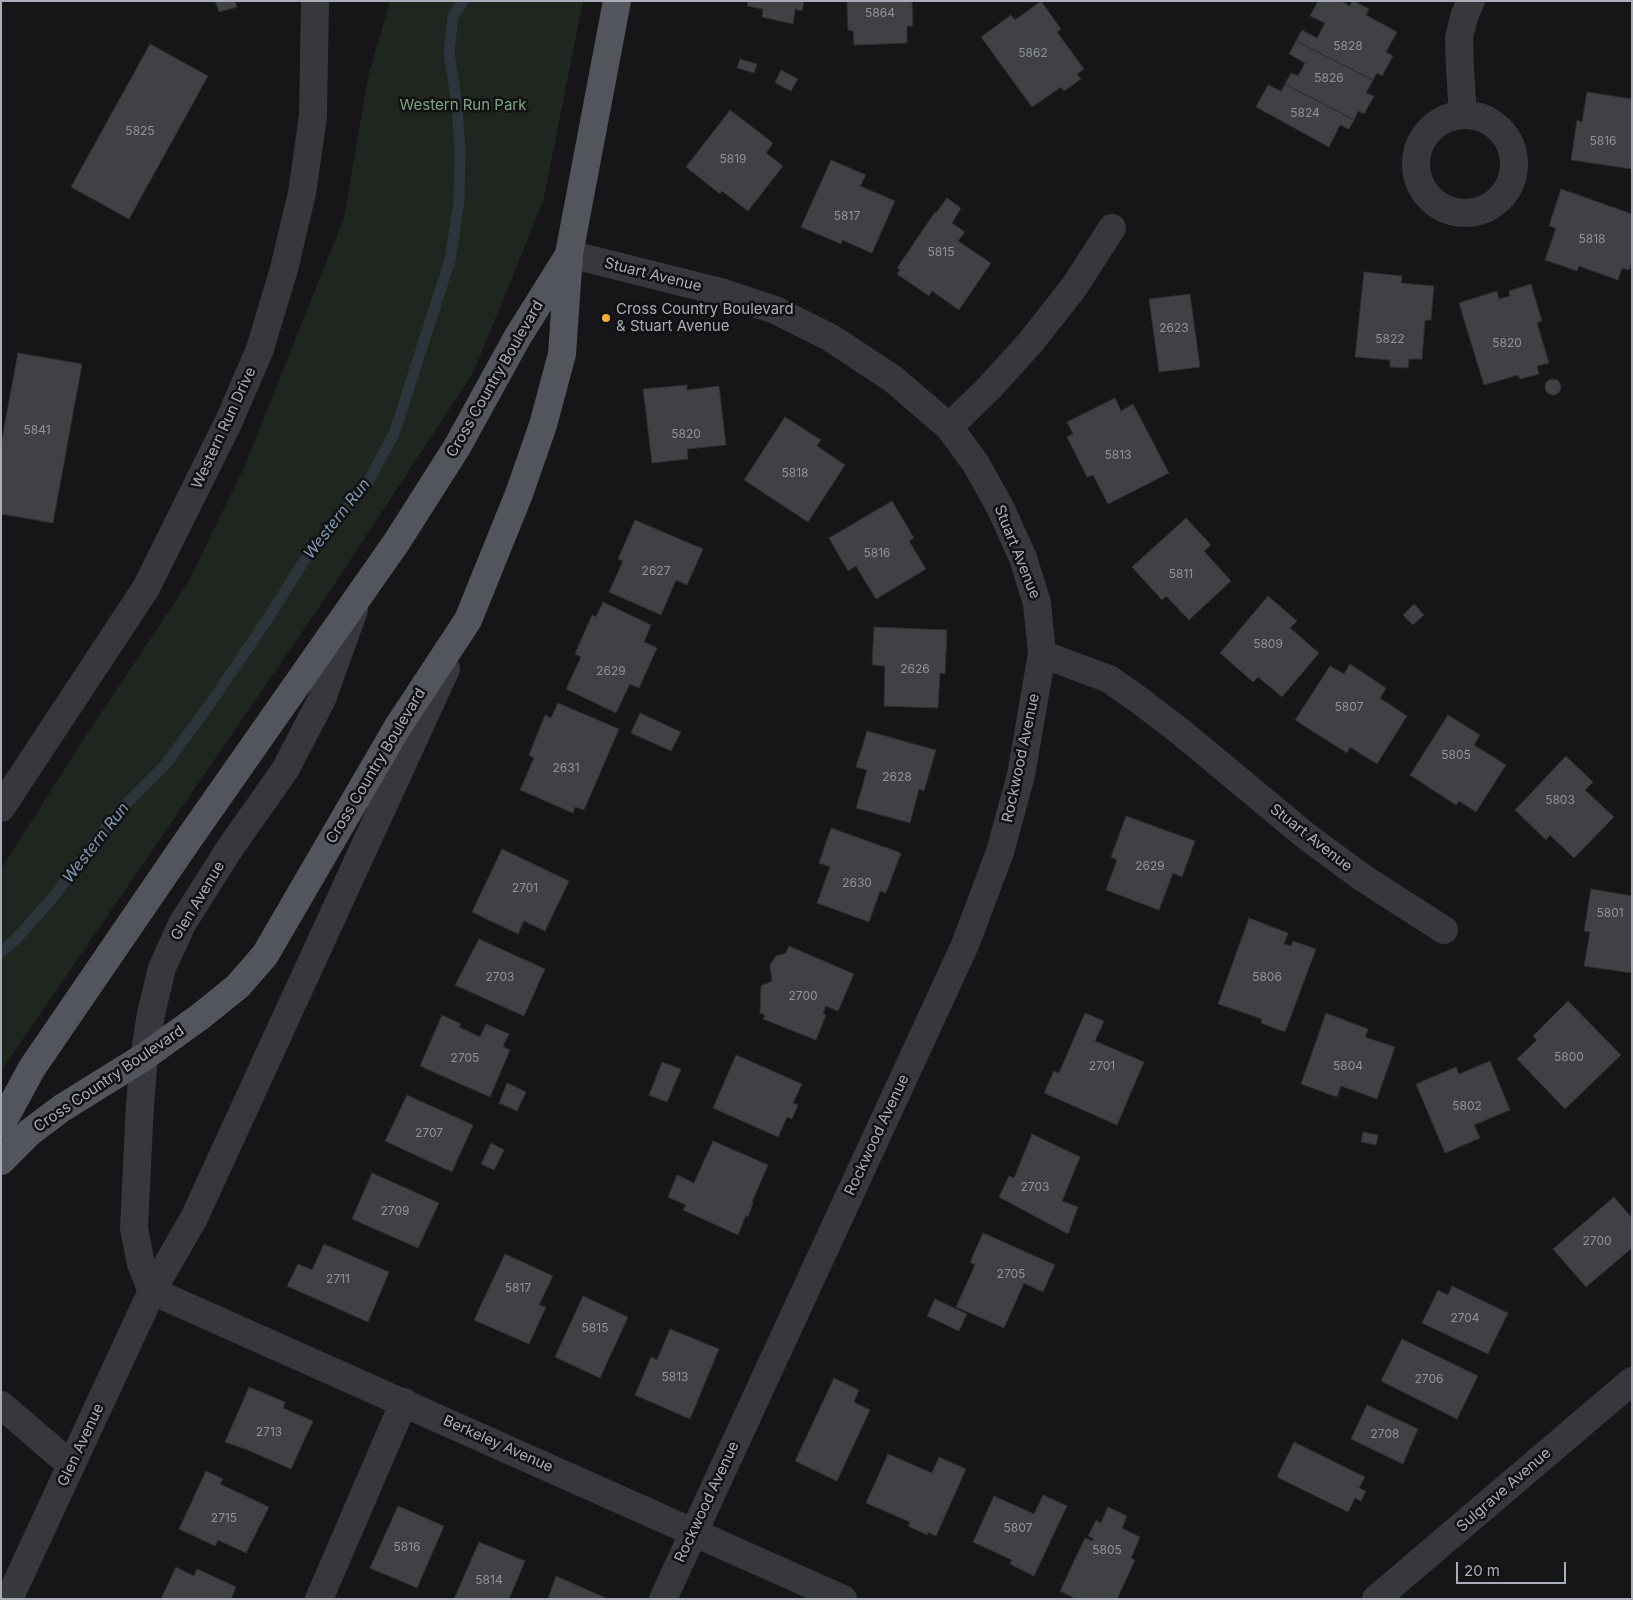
<!DOCTYPE html>
<style>
body{margin:0}
#map{position:relative;width:1633px;height:1600px;overflow:hidden;background:#161618;font-family:Inter,sans-serif}
canvas{display:block}
.frame{position:absolute;inset:0;border:2px solid #a8adb8;pointer-events:none}
.scale{position:absolute;left:1456px;top:1562px;width:110px;height:22px;box-sizing:border-box;border:2px solid #a8adb8;border-top:0;padding-left:6px;font-size:15px;line-height:18px;white-space:nowrap;color:#a8adb8;-webkit-text-stroke:4px #111113;paint-order:stroke}
</style>
<div id="map">
<canvas width="1633" height="1600"></canvas>
<div class="frame"></div>
<div class="scale">20 m</div>
</div>
<script>
const ctx = document.querySelector('canvas').getContext('2d');
ctx.lineJoin = 'round';
function paint(path, color) {
  ctx.fillStyle = color;
  ctx.fill(path, 'evenodd');
}
function poly(rows) {
  const path = new Path2D();
  for (const r of rows) {
    if (r.length === 3) {
      path.moveTo(r[0] + r[2], r[1]);
      path.arc(r[0], r[1], r[2], 0, 2 * Math.PI);
      continue;
    }
    path.moveTo(r[0], r[1]);
    for (let i = 2; i < r.length; i += 2) path.lineTo(r[i], r[i + 1]);
  }
  return path;
}
function strokePath(path, color, width, dash) {
  ctx.strokeStyle = color;
  ctx.lineWidth = width;
  ctx.lineCap = dash ? 'butt' : 'round';
  ctx.setLineDash(dash || []);
  ctx.stroke(path);
}
function label(font, color, halo, rows, align = 'center') {
  ctx.font = font + ' Inter,sans-serif';
  ctx.lineWidth = 5;
  ctx.setLineDash([]);
  ctx.textBaseline = 'middle';
  ctx.strokeStyle = halo;
  ctx.fillStyle = color;
  for (const [text, x, y, turn = 0] of rows) {
    ctx.save();
    ctx.translate(x, y);
    ctx.rotate((+turn || 0) * Math.PI / 180);
    ctx.textAlign = isNaN(turn) ? turn : align;
    if (halo) ctx.strokeText(text, 0, 0);
    ctx.fillText(text, 0, 0);
    ctx.restore();
  }
}
const green = poly([
 [390,1,583,1,543,202,473,373,324,600,1,1071,1,869,85,737,188,582,241,474,344,218,368,77]
]);
const stream = poly([
 [1,952,17,938,55,895,116,814,166,764,210,704,269,617,308,554,366,485,394,434,450,260,459,202,460,150,457,105,449,53,453,16,463,1]
]);
const building = poly([
 [215,1,235,1,237,7,219,12,215,1],
 [748,1,804,1,802,11,795,9,793,24,762,17,763,9,747,6,748,1],
 [847,1,912,1,913,26,907,26,907,43,854,45,853,31,848,30,847,1],
 [1041,1,1061,29,1057,32,1084,69,1077,74,1081,79,1064,91,1061,87,1032,107,981,37,1011,15,1015,20,1041,1],
 [1318,1,1341,1,1350,6,1352,1,1354,1,1369,9,1366,15,1397,32,1386,52,1393,56,1382,76,1377,73,1373,80,1296,41,1302,30,1317,38,1325,23,1310,16,1318,1],
 [1296,41,1373,80,1366,93,1374,96,1364,114,1358,111,1354,120,1285,84,1291,73,1298,76,1305,63,1289,54,1296,41],
 [150,44,208,76,129,219,71,187,150,44],
 [740,59,757,64,754,73,737,68,740,59],
 [781,70,798,79,791,91,775,83,781,70],
 [1285,84,1354,120,1349,129,1340,125,1329,147,1256,107,1268,85,1281,91,1285,84],
 [1587,92,1632,99,1632,169,1571,160,1577,120,1582,122,1587,92],
 [730,110,773,143,766,153,783,166,748,211,722,191,720,194,686,167,730,110],
 [831,160,866,175,860,186,895,201,872,253,842,240,841,244,801,227,831,160],
 [1561,189,1632,214,1632,262,1629,270,1622,268,1618,280,1579,266,1577,271,1545,260,1556,228,1549,226,1561,189],
 [947,198,961,208,952,223,965,232,958,241,991,263,959,310,932,291,929,296,897,274,900,270,897,268,935,212,936,213,947,198],
 [1364,272,1402,276,1401,283,1434,286,1431,320,1425,320,1422,359,1409,359,1408,368,1390,367,1390,360,1355,357,1364,272],
 [1531,284,1542,321,1537,323,1549,363,1537,366,1539,374,1520,379,1518,375,1484,385,1459,303,1497,291,1499,299,1510,296,1509,291,1531,284],
 [1190,294,1200,367,1159,372,1149,299,1190,294],
 [18,353,82,364,53,523,1,514,1,444,18,353],
 [1553,387,8],
 [687,385,687,390,719,386,726,445,687,449,688,459,652,463,643,389,687,385],
 [1115,398,1121,411,1133,404,1169,473,1108,504,1093,475,1087,477,1067,437,1073,434,1067,422,1115,398],
 [785,417,821,440,817,446,845,465,808,522,744,480,785,417],
 [892,501,914,538,909,541,926,569,876,599,856,566,848,571,829,538,892,501],
 [1186,518,1211,545,1204,551,1231,581,1189,620,1166,596,1162,600,1132,567,1186,518],
 [635,520,703,549,687,585,676,580,661,615,609,592,623,561,618,559,635,520],
 [1268,596,1297,621,1290,628,1319,653,1282,697,1258,677,1253,682,1220,653,1268,596],
 [603,602,651,625,644,642,657,648,639,688,630,684,616,713,566,689,581,657,575,654,592,615,596,617,603,602],
 [1414,604,1424,615,1413,625,1403,615,1414,604],
 [874,627,947,630,945,674,940,673,938,708,884,706,885,666,872,665,874,627],
 [1350,664,1386,688,1380,698,1407,716,1377,764,1350,747,1347,753,1295,720,1330,666,1344,674,1350,664],
 [558,703,619,729,584,810,575,807,573,813,520,790,534,758,529,755,545,715,551,718,558,703],
 [640,713,681,732,671,751,631,733,640,713],
 [1448,715,1480,735,1474,745,1506,765,1476,812,1459,801,1456,805,1410,775,1448,715],
 [867,731,936,750,924,791,919,789,910,823,856,808,867,770,856,767,867,731],
 [1566,756,1593,782,1585,790,1614,817,1574,858,1550,835,1546,840,1515,810,1566,756],
 [1126,816,1195,841,1182,877,1173,873,1159,910,1106,890,1117,860,1111,857,1126,816],
 [831,828,901,853,886,893,880,891,869,922,817,903,830,867,819,863,831,828],
 [502,849,569,881,545,931,524,921,518,934,472,912,502,849],
 [1591,889,1632,896,1632,973,1584,966,1590,932,1584,931,1591,889],
 [1249,918,1288,933,1284,944,1291,946,1293,941,1316,949,1285,1032,1261,1023,1262,1019,1218,1004,1249,918],
 [479,939,545,969,524,1016,455,985,479,939],
 [789,946,854,974,838,1011,826,1006,823,1014,826,1015,816,1040,763,1019,765,1015,760,1013,761,986,772,981,770,965,776,956,786,953,789,946],
 [1568,1001,1621,1055,1565,1109,1517,1059,1537,1040,1533,1036,1568,1001],
 [1085,1013,1104,1021,1095,1041,1144,1062,1117,1125,1044,1093,1054,1071,1059,1073,1085,1013],
 [1326,1013,1368,1029,1365,1037,1395,1047,1377,1099,1341,1086,1337,1097,1301,1084,1326,1013],
 [442,1015,461,1024,459,1027,480,1037,486,1024,509,1034,503,1046,510,1050,490,1097,420,1066,442,1015],
 [736,1055,802,1084,793,1103,798,1105,792,1119,787,1117,778,1137,713,1108,736,1055],
 [1490,1061,1510,1110,1474,1125,1480,1138,1445,1153,1416,1084,1456,1067,1459,1074,1490,1061],
 [662,1062,681,1069,667,1102,649,1095,662,1062],
 [507,1083,526,1092,517,1111,499,1103,507,1083],
 [407,1095,473,1125,452,1172,385,1141,407,1095],
 [1363,1132,1378,1135,1376,1145,1361,1142,1363,1132],
 [1032,1134,1080,1157,1062,1201,1078,1207,1068,1234,999,1197,1009,1176,1014,1178,1032,1134],
 [713,1141,768,1165,752,1202,753,1203,748,1217,746,1215,738,1235,683,1210,686,1205,668,1197,677,1175,694,1183,713,1141],
 [491,1143,504,1150,494,1170,481,1164,491,1143],
 [372,1173,439,1203,418,1248,352,1219,372,1173],
 [1614,1197,1632,1218,1632,1248,1586,1287,1553,1249,1614,1197],
 [983,1233,1055,1265,1043,1292,1024,1283,1004,1328,956,1307,975,1265,970,1262,983,1233],
 [324,1244,389,1272,368,1322,287,1286,298,1264,312,1270,324,1244],
 [505,1254,553,1276,539,1305,546,1307,529,1344,474,1320,505,1254],
 [1452,1286,1508,1313,1488,1354,1422,1323,1438,1290,1448,1295,1452,1286],
 [583,1296,628,1317,600,1378,555,1357,583,1296],
 [935,1299,967,1314,959,1331,927,1316,935,1299],
 [670,1329,719,1349,690,1419,635,1395,651,1357,657,1360,670,1329],
 [1402,1339,1478,1376,1457,1419,1381,1381,1402,1339],
 [834,1378,859,1390,854,1402,870,1410,837,1481,795,1461,834,1378],
 [249,1387,285,1402,283,1408,313,1421,291,1469,245,1449,225,1442,249,1387],
 [1367,1405,1418,1429,1403,1464,1351,1439,1367,1405],
 [1294,1442,1365,1477,1359,1488,1366,1491,1361,1501,1355,1498,1348,1512,1277,1477,1294,1442],
 [888,1454,932,1473,939,1457,966,1469,936,1536,928,1532,927,1535,908,1526,910,1522,866,1503,888,1454],
 [206,1471,223,1479,220,1484,269,1507,246,1553,218,1540,215,1546,179,1529,206,1471],
 [1043,1495,1067,1506,1034,1576,1010,1564,1012,1560,973,1542,994,1496,1034,1514,1043,1495],
 [398,1506,444,1526,417,1588,370,1568,398,1506],
 [1108,1507,1127,1516,1122,1528,1140,1537,1131,1558,1135,1560,1117,1599,1076,1599,1060,1591,1085,1538,1092,1541,1094,1539,1088,1536,1096,1520,1101,1523,1108,1507],
 [479,1542,525,1561,509,1599,454,1599,479,1542],
 [176,1567,194,1576,197,1569,236,1587,231,1599,161,1599,176,1567],
 [556,1576,608,1599,548,1599,556,1576]
]);
const minor = poly([
 [1463,114,1460,70,1459,37,1465,14,1471,1],
 [1465,164,49],
 [569,254,721,292,775,310,831,338,893,379,949,427,976,464,1000,507,1023,558,1037,603,1042,654,1021,775,1000,852,965,945,663,1599],
 [949,427,990,387,1030,343,1074,287,1112,228],
 [1042,654,1109,679,1139,700,1182,733,1306,836,1363,878,1444,930],
 [1,808,146,588,229,421,260,349,284,269,302,193,313,116,315,1],
 [152,1291,843,1599],
 [152,1291,141,1264,134,1228,140,1104,144,1057,151,1014,162,968,182,924,230,848,285,770,322,699,354,610],
 [1,1405,71,1465],
 [9,1599,152,1291,194,1218,446,669],
 [319,1599,404,1402],
 [1376,1599,1632,1381]
]);
const major = poly([
 [1,1125,32,1068,188,840,396,543,457,447,517,338,567,258],
 [1,1161,30,1132,62,1108,144,1057,201,1016,238,986,265,955,397,728,468,620,519,494,543,425,562,354,569,254,617,1]
]);
const markers = [
 [606,318,5,"#f2b134"]
];
const numberNames = [
 ["5864",880,13],
 ["5828",1348,46],
 ["5862",1033,53],
 ["5826",1329,78],
 ["5824",1305,113],
 ["5825",140,131],
 ["5816",1603,141],
 ["5819",733,159],
 ["5817",847,216],
 ["5818",1592,239],
 ["5815",941,252],
 ["2623",1174,328],
 ["5822",1390,339],
 ["5820",1507,343],
 ["5841",37,430],
 ["5820",686,434],
 ["5813",1118,455],
 ["5818",795,473],
 ["5816",877,553],
 ["2627",656,571],
 ["5811",1181,574],
 ["5809",1268,644],
 ["2626",915,669],
 ["2629",611,671],
 ["5807",1349,707],
 ["5805",1456,755],
 ["2631",566,768],
 ["2628",897,777],
 ["5803",1560,800],
 ["2629",1150,866],
 ["2630",857,883],
 ["2701",525,888],
 ["5801",1610,913],
 ["2703",500,977],
 ["5806",1267,977],
 ["2700",803,996],
 ["5800",1569,1057],
 ["2705",465,1058],
 ["2701",1102,1066],
 ["5804",1348,1066],
 ["5802",1467,1106],
 ["2707",429,1133],
 ["2703",1035,1187],
 ["2709",395,1211],
 ["2700",1597,1241],
 ["2705",1011,1274],
 ["2711",338,1279],
 ["5817",518,1288],
 ["2704",1465,1318],
 ["5815",595,1328],
 ["5813",675,1377],
 ["2706",1429,1379],
 ["2713",269,1432],
 ["2708",1385,1434],
 ["2715",224,1518],
 ["5807",1018,1528],
 ["5816",407,1547],
 ["5805",1107,1550],
 ["5814",489,1580]
];
const parkNames = [
 ["Western Run Park",463,105]
];
const streetNames = [
 ["Stuart Avenue",653,275,14],
 ["Cross Country Boulevard",495,379,-60],
 ["Western Run Drive",224,428,-65],
 ["Stuart Avenue",1017,552,68],
 ["Rockwood Avenue",1021,758,-78],
 ["Cross Country Boulevard",376,766,-59],
 ["Stuart Avenue",1311,838,38],
 ["Glen Avenue",198,901,-59],
 ["Cross Country Boulevard",109,1079,-34],
 ["Rockwood Avenue",877,1135,-65],
 ["Berkeley Avenue",498,1444,24],
 ["Glen Avenue",81,1445,-65],
 ["Sulgrave Avenue",1504,1490,-41],
 ["Rockwood Avenue",707,1502,-65]
];
const poiNames = [
 ["Cross Country Boulevard",616,309],
 ["& Stuart Avenue",616,326]
];
const waterNames = [
 ["Western Run",337,519,-52],
 ["Western Run",96,843,-52]
];
paint(green, '#1e261f');
strokePath(stream, '#2c353c', 11);
paint(building, '#404145');
strokePath(building, '#303034', 1);
strokePath(minor, '#37383d', 28);
strokePath(major, '#53555c', 28);
for (const [x, y, r, color] of markers) {
  const dot = new Path2D();
  dot.arc(x, y, r, 0, 2 * Math.PI);
  ctx.fillStyle = color;
  ctx.fill(dot);
  strokePath(dot, '#111113', 2);
}
label('12px', '#8e929b', null, numberNames);
label('15px', '#7fa381', '#111113', parkNames);
label('15px', '#a8adb8', '#111113', streetNames);
label('15px', '#a8adb8', '#111113', poiNames, 'left');
label('italic 16px', '#7f9bb3', '#111113', waterNames);
</script>
